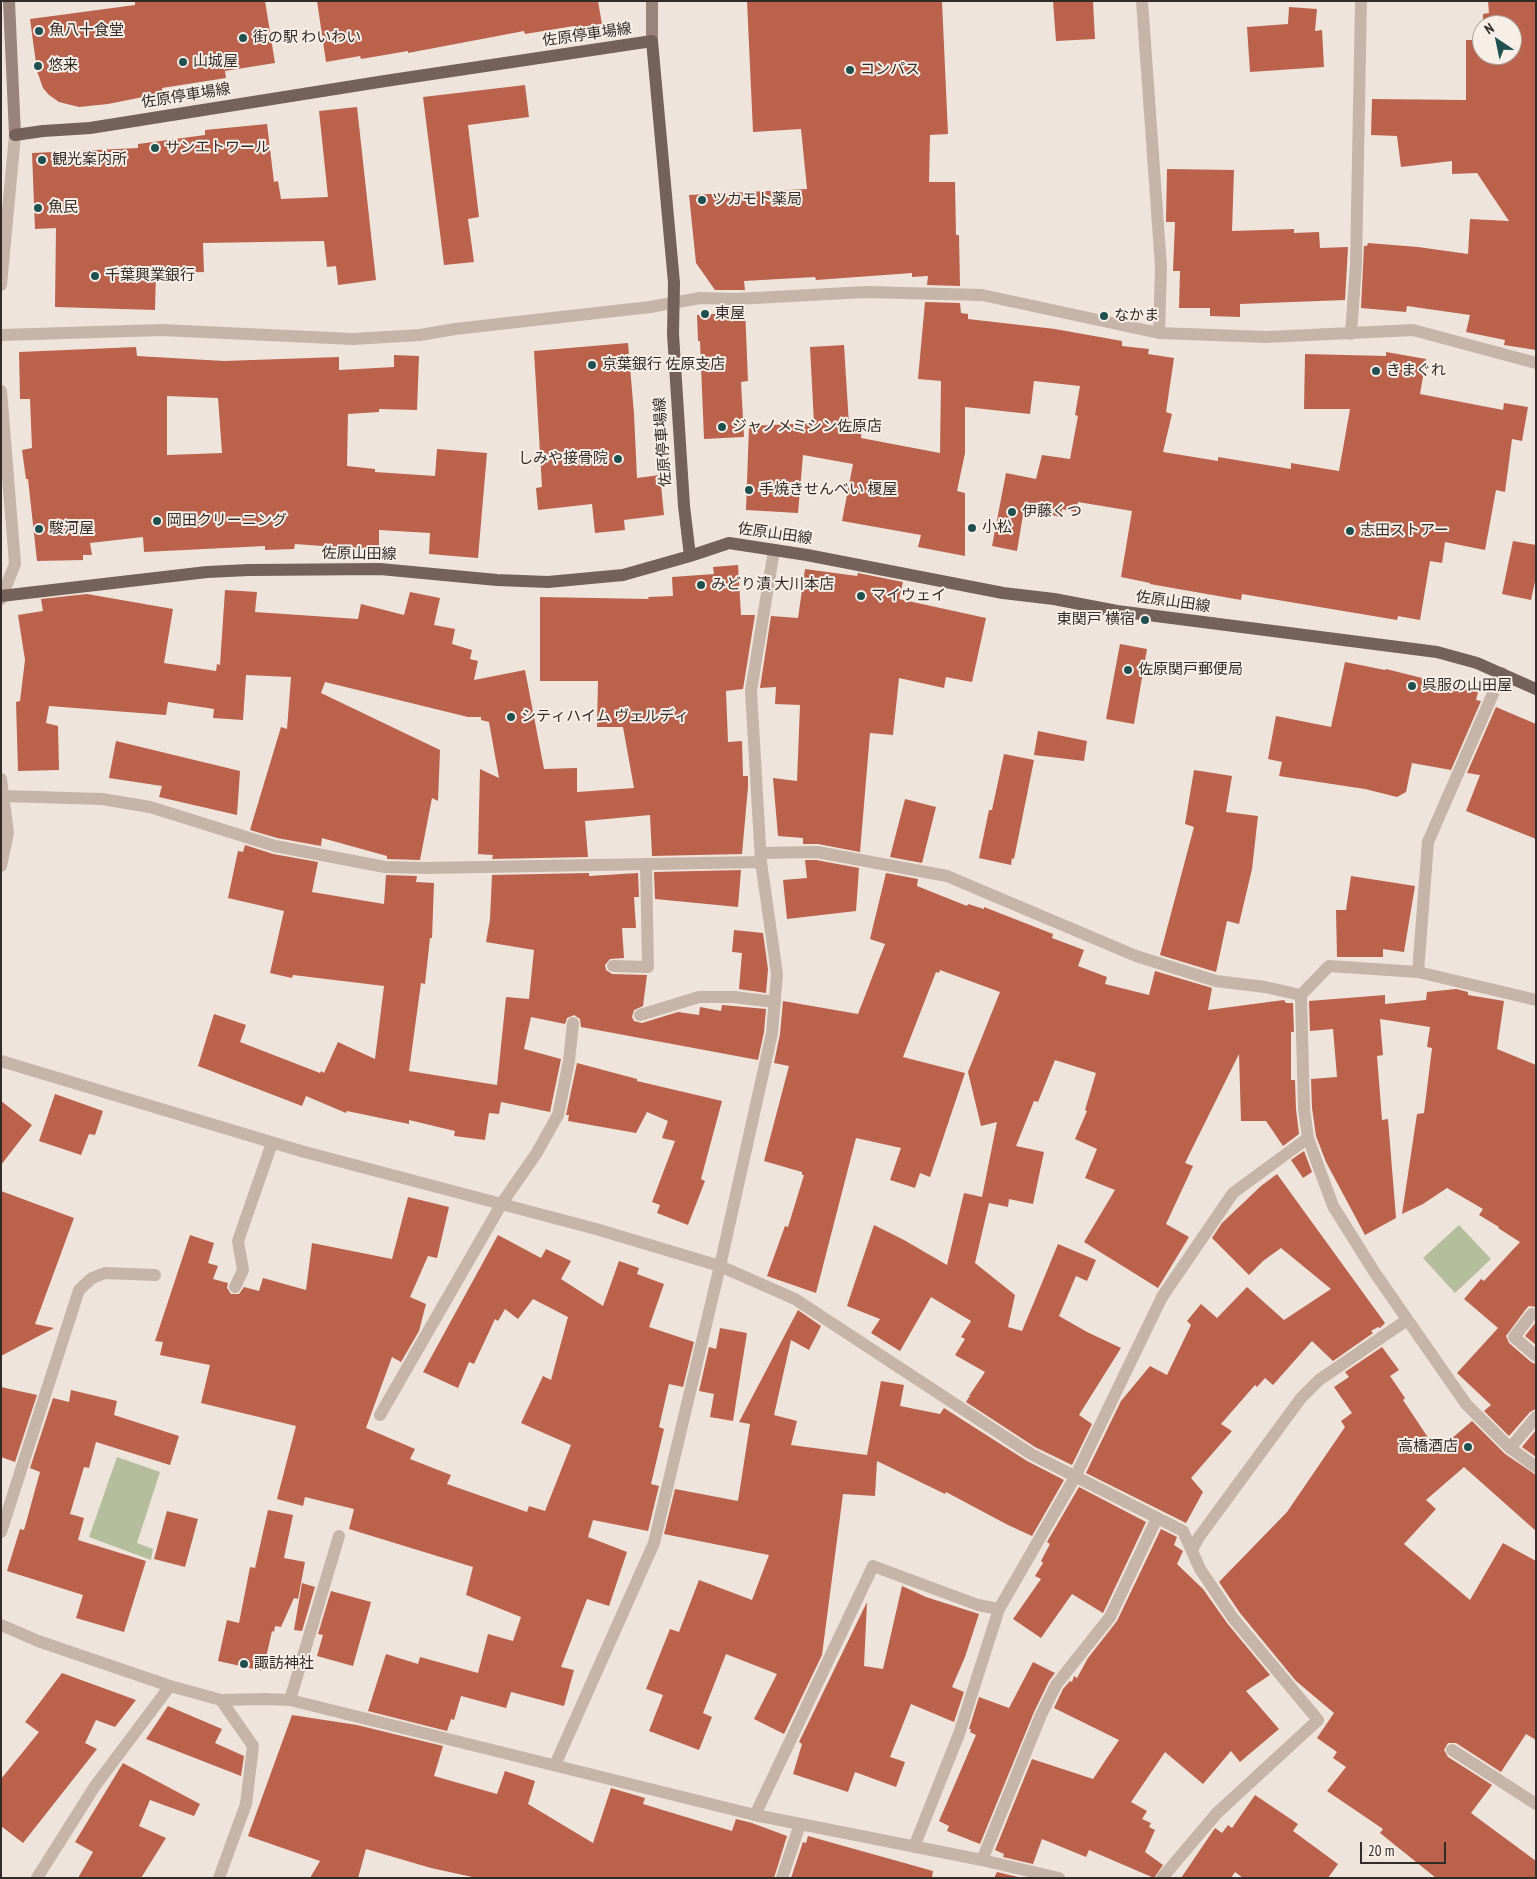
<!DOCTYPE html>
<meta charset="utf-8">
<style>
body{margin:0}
#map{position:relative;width:1537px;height:1879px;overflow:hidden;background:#efe4db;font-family:"PT Sans Narrow",sans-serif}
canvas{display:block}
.frame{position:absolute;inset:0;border:2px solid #332b27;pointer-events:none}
.north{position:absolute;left:1472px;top:15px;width:50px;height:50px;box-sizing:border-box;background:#f7efe7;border:1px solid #a9a19a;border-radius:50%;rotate:326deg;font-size:14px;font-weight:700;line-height:20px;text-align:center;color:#332b27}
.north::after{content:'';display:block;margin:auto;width:18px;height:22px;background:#215051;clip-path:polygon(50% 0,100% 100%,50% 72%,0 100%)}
.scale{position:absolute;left:1360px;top:1842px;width:86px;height:22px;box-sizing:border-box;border:2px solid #332b27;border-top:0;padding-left:6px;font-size:15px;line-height:18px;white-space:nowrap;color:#332b27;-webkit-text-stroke:4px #f7efe7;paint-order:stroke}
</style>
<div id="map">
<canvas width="1537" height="1879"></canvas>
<div class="frame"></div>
<div class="north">N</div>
<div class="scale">20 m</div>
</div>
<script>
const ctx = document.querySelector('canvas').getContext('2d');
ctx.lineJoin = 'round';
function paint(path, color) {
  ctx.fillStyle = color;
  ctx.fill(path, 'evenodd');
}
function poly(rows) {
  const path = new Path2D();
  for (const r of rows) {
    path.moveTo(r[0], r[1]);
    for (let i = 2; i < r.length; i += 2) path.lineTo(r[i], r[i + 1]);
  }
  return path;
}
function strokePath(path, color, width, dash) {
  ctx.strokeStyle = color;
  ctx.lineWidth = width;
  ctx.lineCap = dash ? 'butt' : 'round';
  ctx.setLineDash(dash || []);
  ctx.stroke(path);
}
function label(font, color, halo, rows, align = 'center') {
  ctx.font = font + ' "PT Sans Narrow","Noto Sans JP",sans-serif';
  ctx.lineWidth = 4;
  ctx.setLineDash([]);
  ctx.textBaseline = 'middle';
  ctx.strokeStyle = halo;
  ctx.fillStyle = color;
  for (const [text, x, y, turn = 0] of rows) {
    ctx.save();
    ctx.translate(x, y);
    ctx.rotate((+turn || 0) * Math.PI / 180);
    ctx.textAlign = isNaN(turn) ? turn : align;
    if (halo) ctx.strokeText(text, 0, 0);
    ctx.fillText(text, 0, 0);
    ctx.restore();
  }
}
const green = poly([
 [1459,1225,1491,1259,1455,1293,1423,1258],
 [117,1457,160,1472,137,1543,153,1549,151,1560,89,1537]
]);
const building = poly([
 [135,1,265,1,275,63,225,71,226,78,162,88,163,93,108,104,79,107,59,102,49,95,43,88,37,71,30,19,135,5],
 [317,1,598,1,602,24,574,29,574,26,525,34,524,31,408,53,408,51,361,59,360,56,326,62],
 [747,1,942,1,948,134,930,135,929,182,955,182,956,235,959,235,960,286,927,285,928,276,912,277,912,273,816,280,815,277,744,281,745,290,715,290,696,263,689,195,807,189,801,129,753,132],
 [1053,1,1093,1,1095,39,1056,41],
 [1488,1,1536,1,1536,350,1504,345,1505,340,1466,332,1470,315,1407,306,1406,312,1361,308,1364,246,1367,246,1368,243,1418,247,1468,254,1470,219,1509,221,1477,173,1452,174,1452,161,1401,167,1397,136,1371,135,1372,99,1466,100,1466,40,1482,40,1482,55,1512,55,1512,25,1483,25,1483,14,1489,13],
 [1289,7,1317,9,1315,31,1322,30,1324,67,1250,72,1247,27,1288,24],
 [525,85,529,117,468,125,479,217,468,219,474,262,444,265,423,97],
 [357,107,376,280,338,285,336,266,327,267,324,241,203,243,204,272,156,273,155,310,55,307,56,228,35,229,32,153,138,148,138,144,205,135,205,130,267,124,274,182,278,181,281,199,328,197,319,111],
 [1167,169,1234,170,1232,231,1294,229,1294,233,1319,232,1320,248,1348,247,1345,300,1240,304,1240,317,1210,316,1210,308,1179,308,1180,271,1173,271,1175,222,1166,222],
 [925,302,960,303,961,313,968,314,968,319,1055,329,1122,341,1122,346,1149,349,1148,354,1174,358,1166,412,1172,414,1163,452,1218,461,1218,457,1291,469,1291,463,1339,471,1350,409,1304,409,1305,354,1386,356,1386,352,1426,359,1420,394,1503,410,1504,403,1528,407,1522,441,1512,439,1505,492,1496,490,1485,550,1445,542,1442,563,1430,561,1420,620,1398,616,1397,620,1242,594,1241,600,1150,584,1150,583,1121,577,1132,511,1078,502,1076,512,1062,509,1061,517,1024,509,1017,551,992,546,1006,473,1036,479,1042,455,1070,459,1078,416,1075,415,1080,386,1034,381,1030,414,965,407,965,453,957,491,965,493,965,556,918,547,921,535,842,521,853,464,803,455,798,513,746,510,749,426,814,423,810,347,844,345,849,425,862,427,861,438,940,453,941,381,918,379],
 [727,307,745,307,748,381,741,382,744,437,704,439,700,341,698,341,697,315,731,313],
 [628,343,634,414,637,478,660,475,664,515,624,520,625,530,595,533,592,504,538,510,536,488,542,487,534,351],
 [136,347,137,356,224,361,339,357,339,370,394,367,394,355,419,356,417,410,379,409,379,412,348,414,347,466,375,469,375,472,435,476,437,449,487,453,478,558,429,554,430,533,379,530,379,549,364,549,295,544,294,549,265,550,265,546,144,552,143,537,90,543,92,555,83,555,83,560,37,561,28,479,26,479,22,450,32,448,30,399,20,399,19,352],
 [167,396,218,398,222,453,167,455],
 [1513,541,1536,545,1536,577,1531,600,1502,594],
 [738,565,741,615,755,615,743,689,726,691,728,742,742,741,743,776,748,776,748,787,742,854,652,856,650,815,585,821,588,857,492,859,493,855,478,854,480,769,499,778,489,722,481,720,481,717,468,717,325,682,321,693,440,750,438,801,432,798,420,860,387,859,387,856,322,838,321,846,277,838,250,830,281,727,287,729,291,677,246,675,243,720,213,718,214,709,168,702,166,715,49,706,46,723,58,726,59,770,18,771,16,702,20,701,25,660,18,615,43,611,41,599,87,594,173,609,164,663,216,671,217,664,220,665,225,590,257,592,255,612,358,619,361,604,404,615,410,592,440,598,434,625,455,629,452,644,472,650,470,659,478,661,474,680,525,670,544,769,577,768,577,792,634,788,623,727,597,727,598,681,540,681,540,597,649,599,648,597,673,596,672,577,714,574,713,567],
 [805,569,857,576,858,573,903,582,899,599,986,618,972,682,946,677,944,688,899,678,893,735,870,733,860,852,818,844,803,844,803,838,778,836,773,778,797,781,800,705,775,704,776,687,760,688,771,616,798,618],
 [1120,644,1147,649,1134,724,1106,719],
 [1345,662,1385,670,1386,669,1478,692,1476,700,1481,701,1451,770,1412,763,1406,792,1397,797,1365,789,1279,776,1282,762,1268,759,1276,716,1331,727],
 [1496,707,1536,724,1536,839,1466,811,1480,775,1467,773],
 [1038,731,1087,741,1084,761,1034,755],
 [116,741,240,771,237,815,159,797,162,786,109,778],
 [1004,754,1034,760,1014,859,1012,858,1011,865,979,858,989,810,992,810],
 [1194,770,1232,776,1226,812,1258,816,1252,869,1239,924,1227,921,1216,972,1160,955,1194,827,1185,824],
 [905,799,936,807,922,863,890,857],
 [245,845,273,854,318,862,312,892,384,904,386,875,417,876,416,882,434,883,432,938,430,938,425,984,421,983,409,1071,497,1085,506,997,529,999,534,950,486,942,490,919,492,875,589,873,589,876,638,873,639,897,634,897,636,928,622,928,624,958,610,959,605,965,606,970,612,974,647,975,643,1006,634,1010,632,1017,634,1021,642,1023,678,1012,699,1015,700,1007,721,1011,722,1005,766,1009,764,1032,758,1060,581,1027,580,1019,574,1015,567,1018,565,1024,531,1017,524,1049,561,1059,550,1112,501,1102,499,1114,489,1113,485,1140,454,1136,455,1131,409,1120,409,1124,347,1111,346,1113,306,1096,302,1106,198,1066,214,1014,246,1025,240,1042,320,1073,321,1071,324,1073,338,1042,375,1059,384,986,293,975,292,978,270,973,284,911,228,898,238,851,243,852],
 [805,860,816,860,859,868,856,911,787,919,783,880,807,878],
 [741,870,738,907,655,899,654,872],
 [886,873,918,879,917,886,967,906,968,904,984,909,984,907,1053,934,1052,938,1084,950,1078,966,1107,977,1105,984,1149,995,1155,971,1212,988,1208,1010,1284,1000,1286,1003,1293,1003,1294,1032,1291,1032,1291,1080,1295,1080,1296,1109,1299,1134,1283,1146,1266,1121,1241,1121,1239,1054,1185,1163,1193,1166,1166,1224,1189,1237,1158,1288,1084,1242,1115,1190,1085,1178,1097,1149,1075,1139,1087,1111,1085,1110,1096,1073,1055,1060,1038,1102,1034,1101,1016,1146,1044,1152,1033,1204,1009,1199,1008,1207,989,1203,975,1263,1015,1295,1008,1327,1022,1331,1058,1244,1096,1260,1087,1281,1076,1276,1059,1316,1087,1332,1121,1348,1079,1415,1092,1424,1072,1465,1035,1447,966,1402,969,1397,971,1397,969,1396,985,1372,955,1355,965,1339,961,1337,971,1321,931,1297,900,1351,871,1333,880,1319,847,1306,874,1225,904,1240,947,1265,964,1193,982,1197,997,1122,981,1126,968,1072,1000,992,940,970,939,973,936,972,903,1057,965,1073,930,1177,920,1173,915,1188,890,1180,901,1148,856,1138,816,1293,767,1276,785,1226,788,1227,804,1175,802,1175,802,1172,764,1161,789,1066,774,1063,780,1034,783,1001,858,1014,885,944,870,939],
 [1351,876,1415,886,1404,952,1383,949,1383,957,1337,957,1336,910,1346,910],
 [734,930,763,933,768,969,766,993,739,989,742,953,732,952],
 [1456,989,1468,992,1468,995,1504,1001,1497,1049,1536,1065,1536,1307,1529,1306,1526,1309,1506,1336,1509,1343,1531,1362,1536,1364,1536,1409,1530,1412,1509,1436,1484,1411,1491,1405,1457,1373,1498,1328,1464,1299,1481,1279,1484,1281,1520,1242,1498,1228,1499,1227,1479,1215,1483,1209,1447,1188,1423,1204,1402,1214,1417,1114,1424,1113,1432,1048,1427,1047,1430,1027,1380,1019,1383,1055,1377,1056,1382,1120,1388,1119,1396,1218,1365,1235,1326,1162,1316,1136,1312,1108,1311,1079,1337,1077,1333,1029,1310,1031,1309,1001,1385,995,1385,1004,1426,1000,1427,992],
 [577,1063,637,1079,637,1081,722,1101,701,1179,705,1181,688,1225,657,1213,660,1205,652,1202,675,1141,662,1138,668,1121,647,1112,636,1133,568,1121,569,1115,566,1115],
 [55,1094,103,1111,95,1135,89,1134,81,1155,39,1141],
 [1,1101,32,1125,1,1165],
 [1304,1151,1312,1172,1303,1178,1291,1160],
 [1277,1174,1385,1323,1380,1328,1378,1327,1371,1331,1373,1333,1333,1361,1312,1341,1273,1385,1265,1378,1257,1387,1255,1385,1221,1424,1232,1431,1191,1478,1203,1492,1186,1523,1086,1473,1121,1401,1150,1366,1167,1375,1191,1325,1187,1321,1201,1304,1217,1318,1247,1287,1284,1320,1331,1289,1281,1248,1263,1261,1249,1275,1212,1238,1222,1223,1261,1186],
 [1,1191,74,1218,35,1324,54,1328,1,1356],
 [408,1197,449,1207,437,1258,428,1256,410,1297,426,1304,419,1331,401,1362,392,1357,366,1428,415,1449,410,1459,451,1475,447,1484,527,1512,529,1506,545,1511,571,1445,521,1423,543,1376,551,1380,568,1317,533,1299,518,1319,505,1309,498,1321,495,1319,474,1364,469,1362,458,1388,423,1372,498,1235,541,1258,546,1249,571,1261,561,1279,603,1306,619,1261,639,1268,637,1274,664,1284,649,1327,694,1342,683,1387,669,1384,659,1427,664,1429,651,1484,659,1486,648,1531,593,1520,588,1537,627,1552,609,1606,587,1599,561,1667,574,1670,564,1706,511,1692,506,1708,461,1696,454,1720,451,1719,447,1731,368,1711,386,1654,418,1664,420,1657,478,1673,488,1634,513,1641,521,1617,466,1595,473,1567,349,1529,354,1509,305,1497,303,1506,277,1499,296,1426,201,1403,210,1365,160,1355,163,1342,155,1341,190,1235,214,1243,208,1263,218,1266,213,1279,228,1283,227,1288,231,1294,239,1294,244,1287,259,1291,263,1278,306,1290,312,1243,392,1259],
 [798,1310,821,1326,809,1350,791,1340,774,1415,797,1421,791,1445,867,1455,881,1381,904,1385,900,1406,940,1414,944,1408,1027,1461,1064,1480,1032,1536,1008,1525,946,1492,945,1494,877,1461,875,1496,843,1494,822,1655,784,1734,754,1719,777,1674,726,1654,703,1713,712,1717,699,1750,649,1731,663,1695,646,1689,670,1629,679,1632,699,1580,752,1600,769,1555,664,1534,675,1489,738,1501,750,1424,739,1422],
 [1536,1322,1536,1345,1525,1336],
 [720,1328,747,1333,733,1421,710,1417,714,1394,699,1391,709,1347,716,1349],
 [1382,1347,1399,1370,1390,1376,1405,1398,1403,1400,1437,1451,1472,1421,1505,1454,1536,1475,1536,1531,1464,1467,1426,1500,1436,1509,1404,1544,1470,1600,1503,1543,1536,1561,1536,1740,1526,1734,1501,1772,1456,1743,1448,1743,1444,1750,1448,1757,1492,1785,1471,1813,1536,1861,1536,1878,1436,1878,1380,1833,1383,1829,1327,1791,1346,1767,1333,1758,1337,1752,1317,1738,1334,1713,1296,1681,1240,1613,1219,1582,1287,1512,1345,1427,1341,1421,1352,1413,1334,1387,1349,1377,1345,1372],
 [1,1387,37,1395,15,1462,1,1457],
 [71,1390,117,1401,114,1415,179,1436,170,1465,96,1442,89,1468,84,1467,70,1514,84,1518,78,1540,146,1561,124,1632,76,1618,83,1595,7,1571,20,1529,24,1530,40,1472,30,1468,53,1398,69,1402],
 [1536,1430,1536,1457,1522,1447],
 [1079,1487,1146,1522,1103,1613,1072,1594,1041,1638,1013,1619,1041,1579,1035,1576,1043,1563,1041,1561,1050,1544,1047,1542],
 [268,1510,293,1515,284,1558,305,1562,298,1599,294,1598,281,1627,275,1626,274,1632,272,1631,263,1671,218,1661,227,1620,239,1623,250,1567,255,1568],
 [167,1511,198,1519,185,1567,154,1559],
 [1161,1529,1177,1537,1174,1545,1183,1551,1177,1564,1203,1589,1227,1623,1270,1675,1246,1691,1279,1729,1240,1762,1231,1751,1203,1784,1165,1752,1131,1802,1147,1811,1142,1819,1151,1823,1149,1827,1155,1830,1145,1852,1163,1865,1154,1878,1089,1850,1086,1857,1042,1839,1033,1864,1003,1857,1004,1854,995,1850,1032,1759,1093,1779,1119,1740,1054,1708,1063,1689,1070,1681,1072,1682,1074,1676,1077,1678,1088,1658,1117,1621],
 [302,1583,315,1587,302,1631,294,1630],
 [902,1586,926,1597,979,1614,965,1657,952,1687,964,1692,954,1722,911,1704,890,1757,905,1762,896,1787,855,1772,848,1792,793,1774,802,1744,799,1742,867,1602,864,1666,883,1669],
 [331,1591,371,1602,353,1666,317,1656,323,1635,318,1634],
 [1033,1662,1055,1673,1049,1681,1034,1712,980,1844,947,1831,949,1826,939,1821,976,1735,970,1732,971,1729,969,1729,979,1697,1009,1708],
 [62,1673,136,1700,115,1727,96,1720,85,1743,97,1749,23,1843,1,1826,1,1779,39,1732,25,1722],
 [168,1706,222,1729,215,1743,244,1756,241,1776,146,1739],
 [292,1715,357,1725,443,1746,434,1776,497,1794,505,1771,535,1781,528,1804,593,1843,611,1788,645,1798,643,1804,732,1831,736,1819,752,1823,787,1836,774,1878,477,1878,431,1868,366,1849,358,1878,310,1878,320,1861,248,1836],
 [123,1763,200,1804,194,1816,150,1800,139,1826,166,1838,141,1878,78,1878,93,1852,75,1842],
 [1255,1795,1298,1824,1293,1831,1338,1864,1328,1878,1243,1878,1235,1872,1231,1878,1181,1878,1215,1828,1222,1833,1228,1825,1232,1828],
 [808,1836,933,1871,932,1878,791,1878,803,1842,806,1843],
 [997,1872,1022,1878,994,1878]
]);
const lane = poly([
 [1142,1,1161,267,1159,333],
 [613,966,648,967,646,864],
 [640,1015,699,997,734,997,775,1002],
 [1532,1314,1514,1337,1536,1356],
 [1,1532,79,1290,92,1278,105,1273,155,1275],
 [1192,1550,1199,1537,1301,1398,1319,1380,1407,1320],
 [290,1700,339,1536],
 [1452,1750,1536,1804],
 [755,1815,873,1566,978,1605,999,1609],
 [982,1860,1041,1715,1056,1685,1110,1617,1157,1518],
 [37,1878,95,1786,170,1686]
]);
const street = poly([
 [1,285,15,135],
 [1351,334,1356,264,1361,1],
 [1,335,162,330,353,339,420,335,455,329,650,307,700,298,736,299,866,292,982,295,1159,333,1267,337,1413,330,1536,363],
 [1,391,15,564,1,599],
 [1,779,8,833,1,866],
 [3,796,102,799,150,807,275,846,385,867,426,868,761,862],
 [761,853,817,852,947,876,1136,956,1216,981,1265,987,1301,995,1329,966,1418,972,1536,1000],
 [1418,972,1428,842,1502,673],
 [1301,995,1304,1109,1308,1138,1333,1206,1375,1273,1466,1404,1510,1448,1536,1467],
 [1,1061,301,1151,596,1229,720,1266,795,1299,1031,1454,1183,1531,1200,1569,1233,1618,1318,1720,1217,1813,1162,1878],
 [235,1287,243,1270,238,1241,272,1143],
 [380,1415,502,1203,536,1154,558,1115,569,1061,573,1023],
 [1510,1448,1536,1417],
 [1,1625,38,1641,170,1686,221,1700,263,1699,290,1700,755,1815,982,1860,1059,1878],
 [555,1765,654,1543,720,1266,772,1033,777,974,761,862,751,691,774,550],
 [914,1847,959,1734,999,1609,1075,1477,1162,1297,1233,1193,1308,1138],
 [219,1878,246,1804,253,1746,221,1700],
 [782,1878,800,1824]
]);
const secondary = poly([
 [9,1,15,135],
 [652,41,652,1]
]);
const primary = poly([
 [15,135,43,131,90,128,385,81,652,41,674,283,673,334,684,506,690,556],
 [1,596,207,572,249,570,380,569,497,580,548,582,623,575,690,556,729,543,807,555,1003,593,1054,599,1117,611,1437,652,1477,663,1536,689]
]);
const markers = [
 [39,31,5,"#215051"],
 [243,38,5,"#215051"],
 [183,62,5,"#215051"],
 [38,66,5,"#215051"],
 [850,70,5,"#215051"],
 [155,148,5,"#215051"],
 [42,160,5,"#215051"],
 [702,200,5,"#215051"],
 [38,208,5,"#215051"],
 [95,276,5,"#215051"],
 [705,314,5,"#215051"],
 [1104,316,5,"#215051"],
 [592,365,5,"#215051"],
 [1376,371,5,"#215051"],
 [722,427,5,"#215051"],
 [618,459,5,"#215051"],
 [749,490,5,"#215051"],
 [1012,512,5,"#215051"],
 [157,521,5,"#215051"],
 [972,528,5,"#215051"],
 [39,529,5,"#215051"],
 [1350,531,5,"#215051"],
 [701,585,5,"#215051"],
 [861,596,5,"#215051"],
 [1145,620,5,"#215051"],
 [1128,670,5,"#215051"],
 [1412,686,5,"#215051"],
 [511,717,5,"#215051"],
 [1468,1447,5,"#215051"],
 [244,1664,5,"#215051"]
];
const poiNames = [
 ["魚八十食堂",49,31],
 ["街の駅 わいわい",253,38],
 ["山城屋",193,62],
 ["悠来",48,66],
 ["コンパス",860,70],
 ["サンエトワール",165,148],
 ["観光案内所",52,160],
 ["ツカモト薬局",712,200],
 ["魚民",48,208],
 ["千葉興業銀行",105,276],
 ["東屋",715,314],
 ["なかま",1114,316],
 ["京葉銀行 佐原支店",602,365],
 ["きまぐれ",1386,371],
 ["ジャノメミシン佐原店",732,427],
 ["しみや接骨院",608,459,"right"],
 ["手焼きせんべい 榎屋",759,490],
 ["伊藤くつ",1022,512],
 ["岡田クリーニング",167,521],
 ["小松",982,528],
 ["駿河屋",49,529],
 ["志田ストアー",1360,531],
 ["みどり漬 大川本店",711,585],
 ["マイウェイ",871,596],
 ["東関戸 横宿",1135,620,"right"],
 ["佐原関戸郵便局",1138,670],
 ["呉服の山田屋",1422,686],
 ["シティハイム ヴェルディ",521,717],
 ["高橋酒店",1458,1447,"right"],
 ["諏訪神社",254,1664]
];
const streetNames = [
 ["佐原停車場線",587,35,-8],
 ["佐原停車場線",186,96,-9],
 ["佐原停車場線",663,442,-94],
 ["佐原山田線",775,534,8],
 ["佐原山田線",359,554,1],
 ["佐原山田線",1173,602,8]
];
paint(green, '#b4bd9c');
paint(building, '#bb624d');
strokePath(lane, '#c6b4a8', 12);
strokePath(street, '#c6b4a8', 12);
strokePath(secondary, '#99837a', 12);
strokePath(primary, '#74615a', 12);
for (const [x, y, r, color] of markers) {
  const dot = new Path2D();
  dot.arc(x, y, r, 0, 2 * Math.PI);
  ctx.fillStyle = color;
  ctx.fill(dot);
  strokePath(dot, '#f7efe7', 2);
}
label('15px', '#332b27', '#f7efe7', poiNames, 'left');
label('15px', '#332b27', '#f7efe7', streetNames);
</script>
